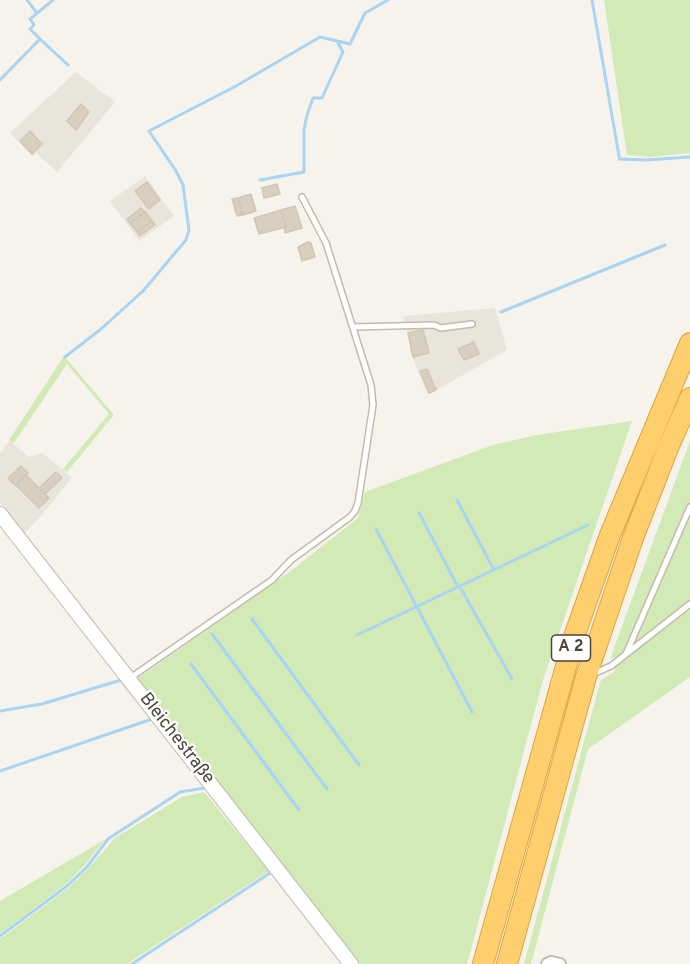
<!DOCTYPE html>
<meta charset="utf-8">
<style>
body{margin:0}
canvas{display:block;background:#f6f3ec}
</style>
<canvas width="690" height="964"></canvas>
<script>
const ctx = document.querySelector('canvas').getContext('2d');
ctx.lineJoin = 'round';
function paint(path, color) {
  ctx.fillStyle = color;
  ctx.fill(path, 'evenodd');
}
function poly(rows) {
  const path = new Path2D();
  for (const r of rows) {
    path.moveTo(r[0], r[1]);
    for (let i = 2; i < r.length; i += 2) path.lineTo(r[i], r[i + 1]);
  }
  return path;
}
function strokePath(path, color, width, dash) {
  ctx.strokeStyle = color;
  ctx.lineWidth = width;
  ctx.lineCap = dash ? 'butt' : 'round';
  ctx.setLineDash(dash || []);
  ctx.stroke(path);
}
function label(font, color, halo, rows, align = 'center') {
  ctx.font = font + ' Overpass,sans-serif';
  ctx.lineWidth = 4.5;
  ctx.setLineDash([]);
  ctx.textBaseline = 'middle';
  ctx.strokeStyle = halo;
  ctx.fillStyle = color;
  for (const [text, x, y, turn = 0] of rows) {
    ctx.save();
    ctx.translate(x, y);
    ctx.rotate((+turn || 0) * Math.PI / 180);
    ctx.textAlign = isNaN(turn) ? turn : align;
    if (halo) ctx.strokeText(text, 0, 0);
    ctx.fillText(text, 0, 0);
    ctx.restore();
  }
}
const residential = poly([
 [76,72,115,102,57,172,36,153,32,156,10,133],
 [145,176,174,216,139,241,110,201],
 [495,308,507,350,428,395,413,359,403,316],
 [9,440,29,457,42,453,72,477,48,508,24,534,0,502,0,454]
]);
const green = poly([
 [604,0,690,0,690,153,650,157,627,155],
 [64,356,114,415,67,472,63,469,109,414,67,364,14,443,9,440],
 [632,421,543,680,467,964,360,964,137,679,288,573,358,518,365,492,493,445,537,435],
 [690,441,690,677,588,749,531,964,524,964,596,697,601,680,614,672,618,656,610,659],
 [204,792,269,871,127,964,0,964,0,939,68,888,88,869,115,838,182,797],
 [104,840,85,865,66,884,0,934,0,901]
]);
const stream = poly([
 [27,0,37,13],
 [592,0,619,156],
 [40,39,68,65],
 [0,80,40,39,30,29,34,25,30,19,53,0],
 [619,159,646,160,690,157],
 [260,180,304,172,304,130,307,115,313,98,322,98,343,52,338,43],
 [501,312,665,245],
 [65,357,101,329,143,291,186,240,189,230,183,185,176,171,149,131,236,86,320,37,350,44,365,13,388,0],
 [457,500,494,570],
 [419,513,458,587],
 [376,529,472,712],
 [460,587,512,679],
 [252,619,359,765],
 [212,634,327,789],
 [357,635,588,525],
 [191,664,299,810],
 [0,711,42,704,121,680,134,696],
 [0,771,152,719],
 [0,936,67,886,87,867,108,839,180,792,205,788],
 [132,964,270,873]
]);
const building = poly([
 [81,104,89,112,76,130,67,121,81,104],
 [30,131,42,144,32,154,20,141,30,131],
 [147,182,160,200,149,209,135,191,147,182],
 [277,184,280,194,264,198,262,188,277,184],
 [251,194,256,211,243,215,238,198,251,194],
 [238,198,243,215,237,216,232,199,238,198],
 [295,206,302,228,285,233,284,227,286,227,281,210,295,206],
 [141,208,145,212,130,223,127,219,141,208],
 [281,210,286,227,259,234,254,218,281,210],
 [145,212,152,221,137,232,130,223,145,212],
 [152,221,155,225,140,236,137,232,152,221],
 [308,242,311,243,315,257,302,261,298,247,308,242],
 [423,330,429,353,413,357,408,333,423,330],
 [474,342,479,354,464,360,458,349,474,342],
 [427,369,436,390,429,393,420,371,427,369],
 [21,466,28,473,15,485,8,478,21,466],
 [56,472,62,478,45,494,39,488,56,472],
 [26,475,49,498,39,508,16,485,26,475]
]);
const service = poly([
 [353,327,434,325,441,328,472,324],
 [626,654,690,507],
 [593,674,611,666,690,604],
 [130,678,272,580,291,560,350,517,355,511,358,503,373,405,371,385,326,243,302,197]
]);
const minor = poly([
 [547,964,551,962,560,964]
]);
const tertiary = poly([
 [0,514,351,964]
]);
const motorway = poly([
 [483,964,575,634,610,535,690,343],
 [507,964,586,677,633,538,668,448,690,398]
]);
const shields = [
 [571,648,39]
];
const shieldNames = [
 ["A 2",571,648]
];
const streetNames = [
 ["Bleichestraße",176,739,52]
];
paint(residential, '#eae5da');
paint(green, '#d2eab5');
strokePath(stream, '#a9d4f2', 3);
paint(building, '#d8cfc1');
strokePath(building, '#d3c7b4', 1.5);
strokePath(service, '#c2bbae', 8);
strokePath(minor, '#c2bbae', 14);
strokePath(tertiary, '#c2bbae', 16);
strokePath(motorway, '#e0a43c', 22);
strokePath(service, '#fff', 5);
strokePath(minor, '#fff', 10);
strokePath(tertiary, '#fff', 14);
strokePath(motorway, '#ffcf6e', 20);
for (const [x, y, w] of shields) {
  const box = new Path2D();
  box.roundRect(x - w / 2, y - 13, w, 26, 4.5);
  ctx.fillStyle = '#fff';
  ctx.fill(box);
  strokePath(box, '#4b4439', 1.5);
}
label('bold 16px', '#4b4439', null, shieldNames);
label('18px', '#4b4439', '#fff', streetNames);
</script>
